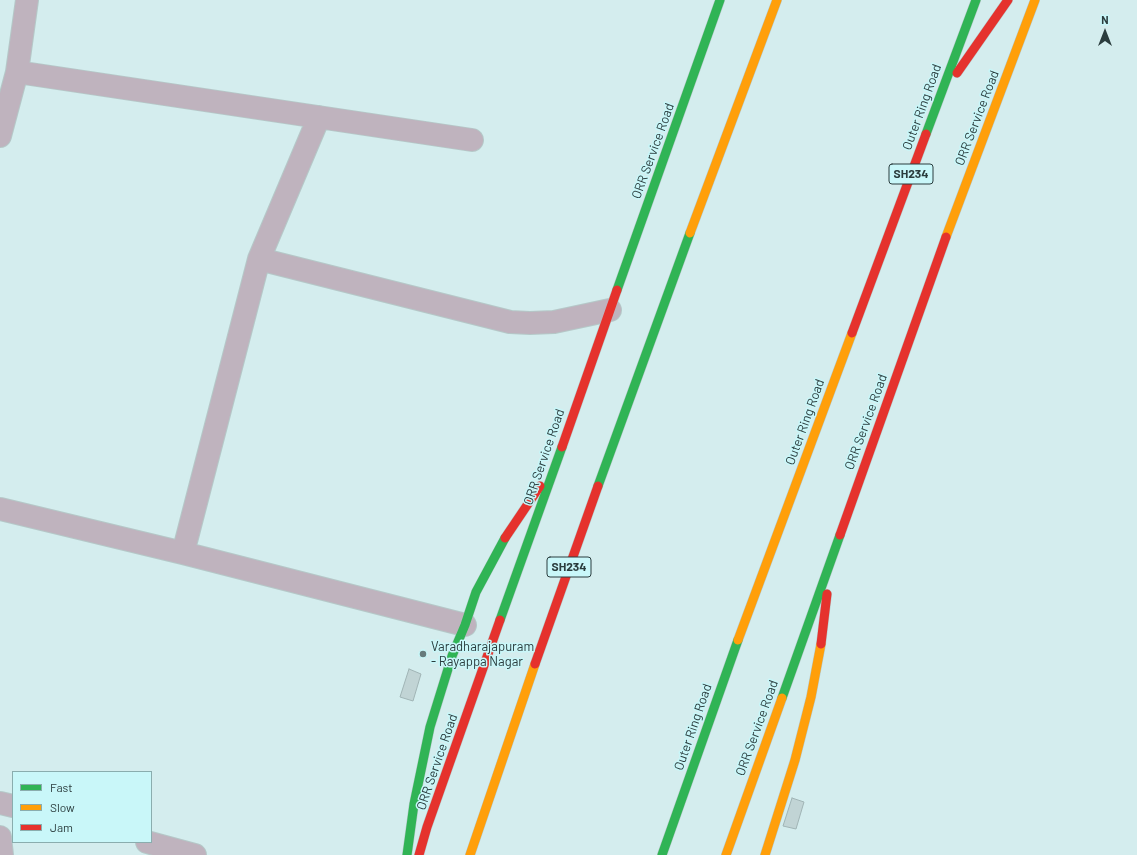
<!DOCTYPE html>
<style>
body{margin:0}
#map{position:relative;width:1137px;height:855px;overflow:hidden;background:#d4edee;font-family:Barlow,sans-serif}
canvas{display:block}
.legend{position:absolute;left:12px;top:771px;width:140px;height:72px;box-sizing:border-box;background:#c9f7f9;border:1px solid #8aadae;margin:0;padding:5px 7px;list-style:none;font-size:12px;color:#2b3d3e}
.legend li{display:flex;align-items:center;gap:8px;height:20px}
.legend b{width:20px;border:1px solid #8aadae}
.north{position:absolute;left:1085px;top:12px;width:40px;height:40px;-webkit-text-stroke:3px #c9f7f9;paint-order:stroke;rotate:0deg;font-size:11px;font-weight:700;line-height:16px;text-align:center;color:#2b3d3e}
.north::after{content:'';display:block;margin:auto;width:14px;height:18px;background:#2b3d3e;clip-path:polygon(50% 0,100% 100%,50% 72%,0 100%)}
</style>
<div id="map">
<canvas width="1137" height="855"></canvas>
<ul class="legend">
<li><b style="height:5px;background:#30b455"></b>Fast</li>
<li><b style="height:5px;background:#ff9f0a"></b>Slow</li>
<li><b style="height:5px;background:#e5322d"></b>Jam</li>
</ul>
<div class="north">N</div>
</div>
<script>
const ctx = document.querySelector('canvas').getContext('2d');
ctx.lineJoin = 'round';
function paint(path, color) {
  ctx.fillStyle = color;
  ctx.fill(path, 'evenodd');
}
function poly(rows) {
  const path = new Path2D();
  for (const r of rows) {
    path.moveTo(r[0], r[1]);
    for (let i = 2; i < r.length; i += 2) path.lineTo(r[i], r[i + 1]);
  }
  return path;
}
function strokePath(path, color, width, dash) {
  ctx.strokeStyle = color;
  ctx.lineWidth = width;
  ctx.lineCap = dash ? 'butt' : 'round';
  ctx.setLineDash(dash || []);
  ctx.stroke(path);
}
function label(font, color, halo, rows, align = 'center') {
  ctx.font = font + ' Barlow,sans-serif';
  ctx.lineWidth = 3;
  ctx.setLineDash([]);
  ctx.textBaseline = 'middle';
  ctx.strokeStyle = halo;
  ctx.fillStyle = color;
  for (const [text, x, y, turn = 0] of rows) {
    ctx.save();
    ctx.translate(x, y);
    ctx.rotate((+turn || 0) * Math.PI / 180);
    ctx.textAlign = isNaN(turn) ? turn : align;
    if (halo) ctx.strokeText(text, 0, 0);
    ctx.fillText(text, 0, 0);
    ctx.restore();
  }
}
const building = poly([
 [409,669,421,674,413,701,400,697,409,669],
 [792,798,804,802,796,829,783,826,792,798]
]);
const street = poly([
 [17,72,472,140],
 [0,136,17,72,27,0],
 [259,259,510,322,530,323,554,322,610,310],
 [0,509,183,553,465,625],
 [183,553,259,259,319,117],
 [0,803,13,806],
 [0,837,2,855],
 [147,842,195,855]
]);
const fast = poly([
 [926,134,976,0],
 [617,290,720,0],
 [598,486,690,233],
 [500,620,562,447],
 [782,698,840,535],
 [407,855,414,804,430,727,452,656,465,625,476,592,505,538],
 [662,855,738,640]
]);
const slow = poly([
 [690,233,777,0],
 [946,237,1035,0],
 [738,640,852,333],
 [470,855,535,664],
 [726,855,782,698],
 [765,855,795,760,811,697,821,644]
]);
const jam = poly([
 [957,73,1008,0],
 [852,333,926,134],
 [562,447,617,290],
 [840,535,946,237],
 [505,538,540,486],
 [821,644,827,594],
 [535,664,598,486],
 [419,855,427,827,500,620]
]);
const markers = [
 [423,654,4,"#667b7c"]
];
const shields = [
 [911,174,44],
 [569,567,44]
];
const shieldNames = [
 ["SH234",911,174],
 ["SH234",569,567]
];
const streetNames = [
 ["Outer Ring Road",922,107,-70],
 ["ORR Service Road",977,118,-69],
 ["ORR Service Road",653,151,-70],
 ["Outer Ring Road",805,422,-70],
 ["ORR Service Road",866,422,-70],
 ["ORR Service Road",544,457,-71],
 ["Outer Ring Road",693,727,-71],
 ["ORR Service Road",757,728,-70],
 ["ORR Service Road",437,762,-71]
];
const poiNames = [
 ["Varadharajapuram",431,647],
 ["- Rayappa Nagar",431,662]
];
paint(building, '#c1d4d5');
strokePath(building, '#a0b4b5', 1);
strokePath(street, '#b5c8c8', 24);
strokePath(fast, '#b5c8c8', 10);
strokePath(slow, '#b5c8c8', 10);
strokePath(jam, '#b5c8c8', 10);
strokePath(street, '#bfb3be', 22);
strokePath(fast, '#30b455', 9);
strokePath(slow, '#ff9f0a', 9);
strokePath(jam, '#e5322d', 9);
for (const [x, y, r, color] of markers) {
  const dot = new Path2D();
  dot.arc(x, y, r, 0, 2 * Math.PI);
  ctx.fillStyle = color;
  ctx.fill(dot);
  strokePath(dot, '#c9f7f9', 1.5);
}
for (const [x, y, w] of shields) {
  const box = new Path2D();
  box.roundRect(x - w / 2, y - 10, w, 20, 3);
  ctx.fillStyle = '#c9f7f9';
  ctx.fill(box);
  strokePath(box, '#2b3d3e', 1);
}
label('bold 12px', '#2b3d3e', null, shieldNames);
label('13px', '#2b3d3e', '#c9f7f9', streetNames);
label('13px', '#2b3d3e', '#c9f7f9', poiNames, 'left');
</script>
